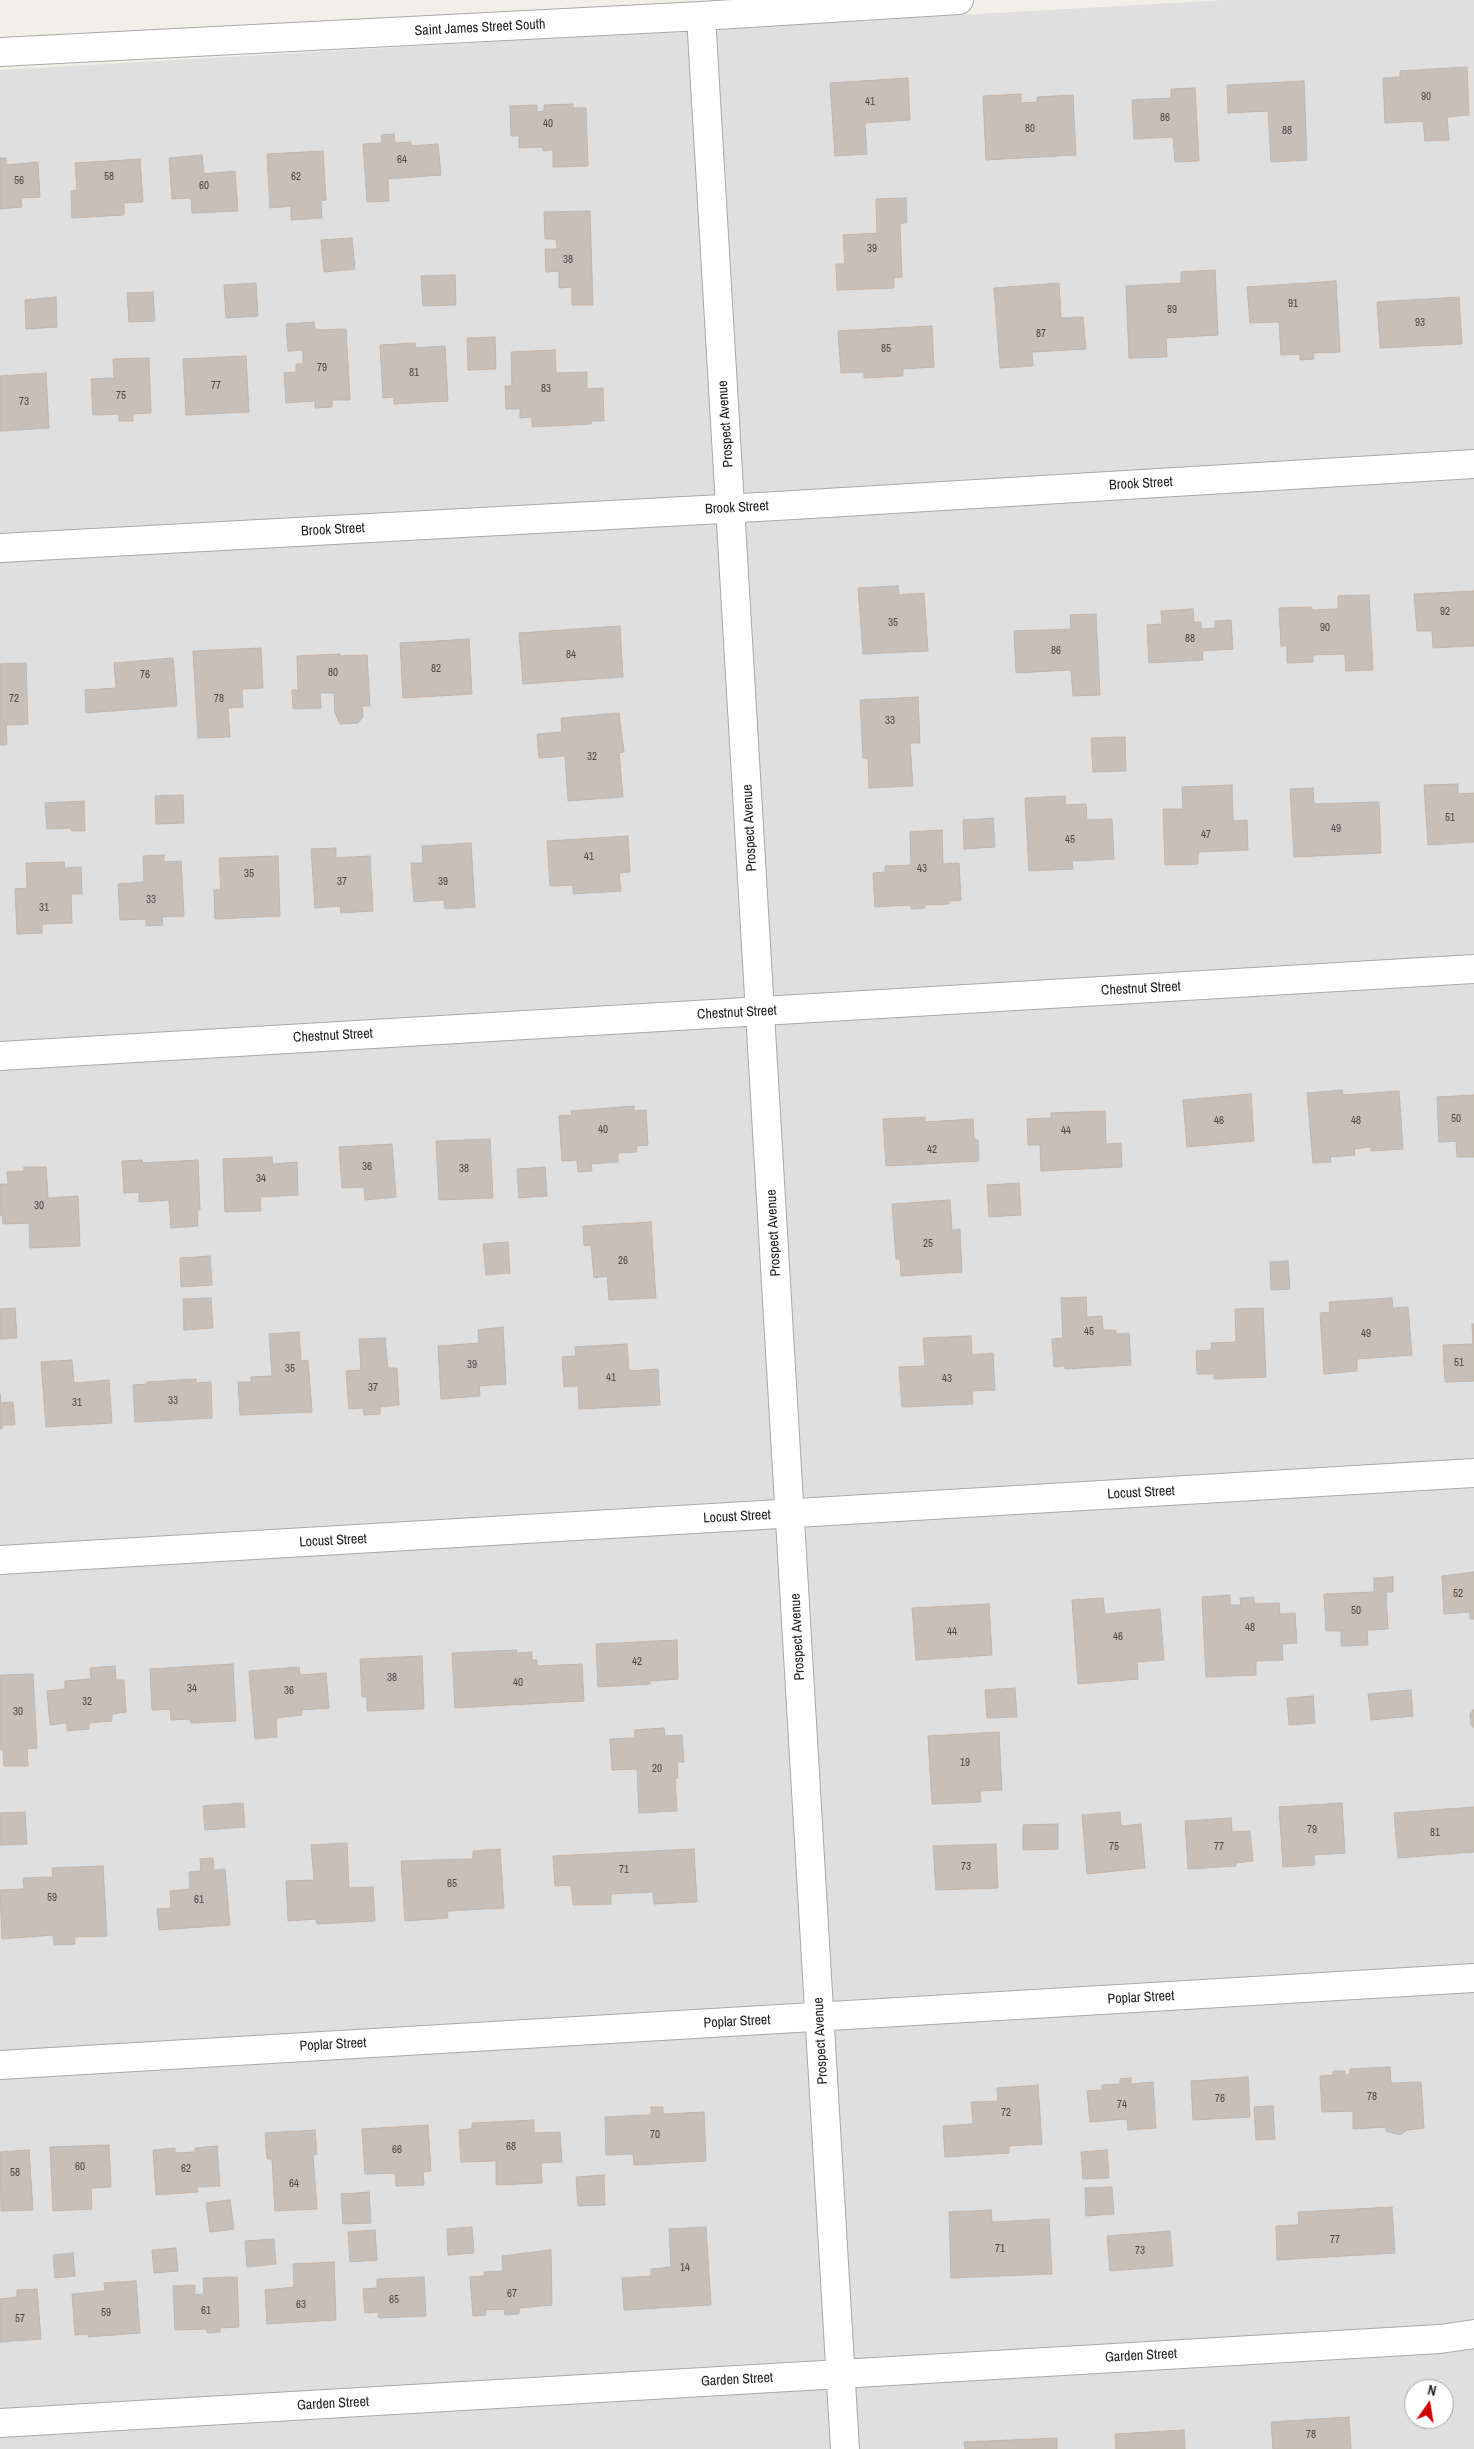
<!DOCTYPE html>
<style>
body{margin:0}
#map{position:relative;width:1474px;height:2449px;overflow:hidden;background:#f2efe9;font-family:"Archivo Narrow",sans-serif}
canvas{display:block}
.north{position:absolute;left:1404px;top:2379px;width:50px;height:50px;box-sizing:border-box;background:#fff;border:1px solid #a7a7a7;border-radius:50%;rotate:13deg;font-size:14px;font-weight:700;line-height:20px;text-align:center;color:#222}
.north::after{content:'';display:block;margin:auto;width:18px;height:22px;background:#d40000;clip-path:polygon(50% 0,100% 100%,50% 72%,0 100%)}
</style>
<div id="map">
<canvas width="1474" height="2449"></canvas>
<div class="north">N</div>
</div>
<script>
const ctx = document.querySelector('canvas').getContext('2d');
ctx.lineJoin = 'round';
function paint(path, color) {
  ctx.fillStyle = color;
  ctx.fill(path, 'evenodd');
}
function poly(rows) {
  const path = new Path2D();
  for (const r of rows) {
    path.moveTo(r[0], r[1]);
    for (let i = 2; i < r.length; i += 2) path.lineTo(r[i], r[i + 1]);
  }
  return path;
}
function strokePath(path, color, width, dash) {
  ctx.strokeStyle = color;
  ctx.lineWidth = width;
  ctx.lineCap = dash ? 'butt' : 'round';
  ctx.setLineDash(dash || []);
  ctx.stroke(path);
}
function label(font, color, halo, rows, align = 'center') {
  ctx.font = font + ' "Archivo Narrow",sans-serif';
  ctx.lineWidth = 4;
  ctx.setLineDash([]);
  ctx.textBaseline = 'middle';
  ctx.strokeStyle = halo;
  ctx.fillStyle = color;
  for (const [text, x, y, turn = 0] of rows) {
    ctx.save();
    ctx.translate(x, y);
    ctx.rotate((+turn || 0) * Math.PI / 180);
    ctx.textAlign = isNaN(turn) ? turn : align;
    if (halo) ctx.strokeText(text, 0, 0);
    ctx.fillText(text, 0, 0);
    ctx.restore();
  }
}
const residential = poly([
 [1224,0,1474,0,1474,2449,0,2449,0,70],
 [1414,2389,1444,2389,1444,2419,1414,2419]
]);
const building = poly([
 [1467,67,1469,115,1447,117,1449,140,1425,141,1423,121,1385,123,1383,78,1400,77,1400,71,1467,67],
 [908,78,910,120,865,123,867,154,835,156,830,83,908,78],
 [1304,81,1307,160,1271,162,1268,111,1228,113,1227,85,1304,81],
 [1195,88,1199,161,1175,162,1173,137,1134,139,1132,100,1171,98,1171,89,1195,88],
 [1021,94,1021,103,1037,102,1037,97,1073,95,1076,155,986,160,983,96,1021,94],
 [573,104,573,108,586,108,588,166,553,167,553,150,543,151,543,147,519,148,519,136,511,136,510,106,537,105,537,112,544,111,544,105,573,104],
 [394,134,395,143,411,142,411,146,438,144,441,175,388,179,389,201,367,202,363,144,382,143,381,135,394,134],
 [323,151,326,200,321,201,322,218,291,220,291,206,270,208,267,154,323,151],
 [202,155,204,174,235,171,238,211,192,213,191,198,172,199,169,158,202,155],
 [0,158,6,158,6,165,38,162,40,197,21,198,22,207,0,209,0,158],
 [140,159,143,202,124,203,124,215,72,218,71,191,77,190,75,163,140,159],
 [906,198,907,223,900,223,902,277,894,278,894,288,837,290,836,264,845,264,843,235,877,233,876,199,906,198],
 [590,211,593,305,572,305,572,287,559,288,559,271,546,272,545,249,557,249,556,239,545,239,544,212,590,211],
 [352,238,355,269,324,272,321,240,352,238],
 [1215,270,1218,335,1166,338,1167,357,1129,358,1126,286,1181,283,1181,272,1215,270],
 [455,275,456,305,423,306,421,276,455,275],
 [1336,281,1340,352,1313,353,1314,359,1300,360,1300,354,1281,355,1279,322,1250,323,1247,287,1336,281],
 [256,283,258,316,226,318,224,285,256,283],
 [1059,283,1061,318,1083,317,1086,349,1032,352,1033,366,1000,368,994,288,1059,283],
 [153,292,155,321,129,322,127,293,153,292],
 [56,297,57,327,26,329,25,300,56,297],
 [1459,297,1462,344,1380,348,1377,302,1459,297],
 [314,322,315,330,346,329,350,400,332,400,332,407,315,408,315,401,286,403,284,373,296,372,296,364,303,364,303,350,288,351,286,324,314,322],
 [932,326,934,367,903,369,903,376,864,378,864,372,841,373,838,331,932,326],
 [495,337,496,369,468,370,467,338,495,337],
 [415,343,415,348,445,346,448,401,394,404,394,397,383,398,380,345,415,343],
 [555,350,556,373,587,372,587,389,603,388,604,421,591,421,591,424,532,427,532,417,520,418,520,409,506,409,505,386,512,386,511,352,555,350],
 [246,356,249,412,186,415,183,359,246,356],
 [149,358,151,413,133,414,133,421,119,421,119,414,93,415,91,379,114,378,113,359,149,358],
 [46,373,49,428,0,431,0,376,46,373],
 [898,586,899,595,924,593,928,651,863,654,858,588,898,586],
 [1474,591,1474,646,1433,648,1432,631,1417,631,1414,594,1474,591],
 [1369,595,1373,670,1346,671,1345,654,1313,655,1313,662,1287,663,1287,646,1281,646,1279,608,1312,607,1312,610,1338,609,1338,596,1369,595],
 [1193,609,1194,622,1201,622,1201,629,1215,628,1215,621,1231,620,1233,649,1202,651,1203,660,1149,663,1147,625,1162,624,1161,611,1193,609],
 [1096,614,1100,695,1073,696,1071,670,1016,673,1014,631,1071,629,1070,615,1096,614],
 [620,626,623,677,523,684,519,633,620,626],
 [469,639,472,694,403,698,400,643,469,639],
 [261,648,263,688,242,689,243,707,228,708,230,737,198,738,193,651,261,648],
 [340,654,340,656,367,655,370,706,362,706,363,717,358,723,340,724,335,713,334,693,320,693,321,708,293,709,292,690,298,690,297,656,340,654],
 [173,658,177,706,86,713,85,690,116,688,114,663,173,658],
 [26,663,28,724,6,725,7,745,0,745,0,664,26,663],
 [918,697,920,743,910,743,913,786,869,788,868,758,863,758,860,700,918,697],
 [619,713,624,752,619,753,623,797,568,801,565,756,539,758,537,734,562,732,561,718,619,713],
 [1125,737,1126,771,1093,772,1091,738,1125,737],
 [1458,784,1458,794,1474,793,1474,842,1428,845,1424,785,1458,784],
 [1232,785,1233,821,1247,820,1248,850,1198,852,1198,864,1165,865,1163,809,1183,809,1182,787,1232,785],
 [1313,788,1314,804,1379,802,1381,853,1294,857,1290,789,1313,788],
 [183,795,184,823,156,824,155,796,183,795],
 [1065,796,1066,805,1086,804,1087,820,1112,819,1114,859,1072,861,1073,869,1029,871,1025,798,1065,796],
 [84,801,85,831,71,831,71,828,47,829,45,803,84,801],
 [993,818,995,847,964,849,963,820,993,818],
 [942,830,943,864,959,863,961,900,949,901,949,904,925,905,925,908,911,909,911,905,875,907,873,873,885,872,885,866,911,865,910,832,942,830],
 [628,836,630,872,619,873,621,891,573,894,573,885,550,886,547,841,628,836],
 [471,843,475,907,445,909,444,900,414,902,411,863,423,863,422,846,471,843],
 [336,848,336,858,370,856,373,911,341,913,340,906,315,908,311,849,336,848],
 [164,855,164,862,181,861,184,916,162,917,163,925,146,926,146,919,120,920,118,884,144,882,143,856,164,855],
 [278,856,280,916,215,919,214,890,221,890,219,858,278,856],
 [64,862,65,868,81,867,82,894,71,894,72,923,42,924,42,933,17,934,15,889,27,888,26,863,64,862],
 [1342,1090,1343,1095,1399,1091,1403,1149,1371,1151,1371,1147,1354,1149,1355,1155,1330,1157,1331,1162,1313,1163,1307,1093,1342,1090],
 [1251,1094,1254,1141,1187,1147,1183,1100,1251,1094],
 [1474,1095,1474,1157,1457,1157,1456,1141,1439,1142,1437,1097,1474,1095],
 [634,1106,634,1111,646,1110,648,1145,636,1146,637,1152,618,1153,618,1162,591,1164,592,1171,578,1172,577,1160,562,1161,559,1116,572,1115,571,1111,634,1106],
 [1105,1111,1106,1144,1121,1143,1122,1167,1041,1171,1040,1145,1028,1145,1027,1119,1051,1118,1051,1113,1105,1111],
 [925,1117,925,1122,973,1119,974,1140,978,1140,979,1161,886,1166,883,1119,925,1117],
 [490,1139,493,1198,439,1200,436,1141,490,1139],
 [392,1144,396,1197,365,1200,364,1187,342,1188,339,1147,392,1144],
 [272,1157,273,1164,297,1162,298,1195,260,1197,261,1211,225,1212,223,1159,272,1157],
 [142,1160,143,1163,198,1160,200,1210,197,1210,198,1226,171,1228,169,1200,139,1202,139,1192,124,1193,122,1161,142,1160],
 [24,1167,46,1167,48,1198,78,1196,80,1246,30,1248,29,1223,3,1224,2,1215,0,1215,0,1184,8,1184,7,1172,24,1171,24,1167],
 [545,1167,547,1196,519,1198,517,1169,545,1167],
 [1019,1183,1021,1215,989,1217,987,1185,1019,1183],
 [950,1200,952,1230,960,1229,962,1272,901,1276,900,1259,896,1259,892,1204,950,1200],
 [651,1222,656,1298,609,1300,607,1276,594,1278,591,1245,584,1246,583,1226,651,1222],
 [508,1242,510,1273,486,1275,483,1244,508,1242],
 [210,1256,212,1285,181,1287,180,1258,210,1256],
 [1288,1261,1290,1289,1271,1290,1270,1262,1288,1261],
 [1086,1297,1087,1317,1102,1316,1103,1330,1116,1330,1116,1334,1129,1333,1131,1365,1065,1369,1065,1366,1054,1367,1052,1339,1063,1338,1061,1298,1086,1297],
 [211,1298,213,1328,184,1330,183,1299,211,1298],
 [1392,1298,1393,1308,1408,1307,1412,1355,1357,1359,1357,1371,1324,1374,1320,1313,1330,1312,1329,1302,1392,1298],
 [15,1308,17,1338,0,1339,0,1309,15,1308],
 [1263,1308,1266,1377,1214,1379,1214,1374,1197,1374,1196,1351,1212,1350,1211,1343,1236,1342,1235,1309,1263,1308],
 [1472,1324,1474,1324,1474,1381,1445,1382,1443,1345,1473,1344,1472,1324],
 [503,1327,506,1384,479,1386,480,1396,441,1399,438,1346,479,1343,478,1330,503,1327],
 [299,1332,301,1361,308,1360,312,1412,240,1415,238,1382,251,1382,251,1377,272,1376,269,1334,299,1332],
 [971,1336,972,1355,993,1353,995,1390,972,1391,973,1404,902,1407,899,1367,925,1366,923,1338,971,1336],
 [385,1338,388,1368,397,1368,399,1405,380,1407,380,1414,364,1415,363,1408,349,1409,346,1371,361,1370,359,1339,385,1338],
 [627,1344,629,1371,658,1369,660,1405,579,1409,578,1386,564,1387,562,1357,576,1356,575,1347,627,1344],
 [72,1360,74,1383,109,1380,112,1423,46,1427,41,1362,72,1360],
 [196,1379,196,1383,211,1382,212,1418,135,1422,133,1385,147,1384,147,1382,196,1379],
 [0,1394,1,1403,13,1402,15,1425,2,1425,2,1429,0,1429,0,1394],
 [1474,1572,1474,1619,1470,1619,1470,1612,1444,1614,1442,1576,1474,1572],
 [1393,1577,1393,1592,1386,1592,1388,1629,1367,1630,1368,1645,1341,1646,1341,1631,1326,1631,1324,1594,1374,1592,1374,1578,1393,1577],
 [1230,1595,1230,1605,1241,1605,1240,1598,1254,1597,1254,1604,1279,1603,1280,1614,1295,1613,1297,1643,1282,1644,1283,1660,1256,1661,1256,1675,1206,1677,1202,1597,1230,1595],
 [1103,1598,1105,1614,1160,1609,1164,1660,1137,1662,1138,1679,1078,1684,1072,1600,1103,1598],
 [989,1604,992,1655,916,1660,912,1608,989,1604],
 [677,1640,678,1679,650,1681,650,1684,598,1687,596,1644,677,1640],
 [516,1650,517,1653,532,1652,532,1660,537,1660,537,1666,582,1664,584,1701,455,1708,452,1653,516,1650],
 [422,1656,424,1709,367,1711,367,1697,362,1697,360,1659,422,1656],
 [233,1664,236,1721,191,1723,190,1719,171,1720,170,1709,152,1710,150,1669,233,1664],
 [115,1666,116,1680,124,1680,126,1712,112,1714,112,1721,89,1723,89,1729,67,1731,67,1723,50,1725,47,1691,65,1689,65,1681,91,1679,90,1668,115,1666],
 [299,1667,300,1675,326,1673,329,1708,302,1710,302,1715,276,1718,277,1737,255,1739,249,1671,299,1667],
 [33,1674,37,1748,27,1749,28,1766,4,1766,3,1749,0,1750,0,1675,33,1674],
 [1015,1688,1017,1717,987,1718,985,1690,1015,1688],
 [1411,1690,1413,1716,1371,1720,1368,1694,1411,1690],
 [1313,1696,1315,1723,1289,1725,1287,1698,1313,1696],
 [1473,1710,1474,1710,1474,1728,1471,1725,1470,1714,1473,1710],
 [664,1728,665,1736,682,1735,684,1762,677,1762,678,1778,675,1779,677,1811,639,1813,637,1769,612,1770,610,1739,635,1738,634,1730,664,1728],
 [999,1732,1002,1790,980,1791,981,1802,932,1804,928,1736,999,1732],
 [243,1803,245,1827,205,1830,203,1806,243,1803],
 [1342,1803,1345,1853,1314,1855,1315,1865,1283,1867,1279,1807,1342,1803],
 [1474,1807,1474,1852,1398,1858,1394,1813,1474,1807],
 [25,1812,27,1844,0,1845,0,1813,25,1812],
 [1120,1812,1121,1826,1141,1824,1145,1868,1087,1874,1082,1815,1120,1812],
 [1231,1818,1232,1832,1250,1831,1253,1861,1236,1863,1236,1866,1188,1869,1185,1821,1231,1818],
 [1058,1824,1058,1849,1023,1850,1023,1825,1058,1824],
 [347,1843,349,1888,373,1887,375,1921,317,1924,316,1919,288,1921,286,1881,314,1880,311,1845,347,1843],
 [996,1844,998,1888,936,1890,933,1846,996,1844],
 [500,1849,504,1908,447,1911,448,1918,405,1921,401,1861,473,1859,473,1851,500,1849],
 [694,1849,697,1902,654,1904,653,1892,611,1894,611,1904,573,1905,571,1885,555,1886,553,1856,694,1849],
 [213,1858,214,1870,225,1869,230,1925,159,1930,157,1909,171,1908,170,1891,190,1889,189,1872,201,1871,200,1859,213,1858],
 [103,1866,107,1936,75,1937,75,1944,54,1945,53,1935,2,1939,0,1890,24,1889,23,1878,53,1877,52,1868,103,1866],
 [1390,2067,1391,2083,1421,2082,1424,2128,1407,2130,1400,2135,1386,2131,1386,2127,1353,2129,1353,2111,1322,2112,1320,2076,1333,2075,1333,2071,1345,2071,1345,2075,1350,2074,1350,2069,1390,2067],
 [1248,2077,1250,2117,1193,2120,1191,2081,1248,2077],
 [1131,2078,1131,2084,1153,2082,1156,2128,1128,2130,1127,2119,1090,2122,1087,2091,1102,2090,1102,2085,1120,2084,1120,2079,1131,2078],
 [1038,2085,1042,2144,1009,2146,1009,2153,945,2157,943,2126,973,2124,971,2102,998,2101,997,2088,1038,2085],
 [1273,2106,1275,2139,1256,2140,1254,2107,1273,2106],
 [651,2107,663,2107,663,2114,704,2112,706,2161,634,2165,633,2154,606,2155,605,2117,651,2115,651,2107],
 [534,2120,534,2133,560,2132,562,2162,541,2163,542,2183,496,2185,496,2161,461,2162,459,2130,472,2129,472,2123,534,2120],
 [428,2125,431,2171,423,2172,424,2185,396,2186,395,2173,365,2174,362,2129,428,2125],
 [315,2130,317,2154,313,2155,317,2209,275,2211,272,2159,267,2159,265,2133,315,2130],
 [109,2145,111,2187,91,2188,92,2209,53,2211,50,2147,109,2145],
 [217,2146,220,2186,197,2187,198,2192,156,2195,153,2150,175,2148,175,2153,195,2152,195,2148,217,2146],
 [29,2150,33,2210,1,2211,0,2152,29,2150],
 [1107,2150,1109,2178,1083,2179,1081,2152,1107,2150],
 [604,2175,605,2205,578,2206,576,2177,604,2175],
 [1112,2187,1114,2214,1086,2216,1085,2188,1112,2187],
 [369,2192,371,2223,343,2224,341,2194,369,2192],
 [230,2200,234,2229,210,2232,206,2203,230,2200],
 [1392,2207,1395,2253,1277,2260,1276,2226,1299,2225,1298,2212,1392,2207],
 [991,2210,992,2222,1049,2219,1052,2274,951,2278,949,2212,991,2210],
 [472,2227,474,2253,448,2255,447,2229,472,2227],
 [706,2227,711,2305,624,2310,622,2278,651,2276,651,2269,671,2267,669,2229,706,2227],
 [375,2230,377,2260,350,2262,348,2232,375,2230],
 [1170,2231,1173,2266,1110,2271,1107,2236,1170,2231],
 [274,2239,276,2264,247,2267,245,2241,274,2239],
 [176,2248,178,2271,154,2273,152,2250,176,2248],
 [551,2250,552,2305,519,2308,519,2314,505,2315,504,2309,486,2310,486,2315,473,2316,470,2277,485,2276,484,2272,503,2271,502,2256,551,2250],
 [73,2253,75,2276,55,2278,53,2255,73,2253],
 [334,2262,336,2320,267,2324,265,2290,294,2287,293,2264,334,2262],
 [237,2277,239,2327,220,2328,220,2332,207,2333,207,2329,175,2330,173,2286,195,2285,195,2295,204,2294,203,2278,237,2277],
 [424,2277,426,2316,379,2318,378,2312,365,2313,363,2289,377,2288,377,2279,424,2277],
 [136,2281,140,2333,88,2337,88,2334,75,2335,72,2294,105,2291,104,2283,136,2281],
 [37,2289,41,2339,0,2342,0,2299,17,2297,17,2290,37,2289],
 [1349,2417,1351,2449,1273,2449,1271,2422,1349,2417],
 [1184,2430,1185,2449,1116,2449,1115,2434,1184,2430],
 [1057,2438,1057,2449,965,2449,964,2442,1057,2438]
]);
const street = poly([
 [701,16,845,2449],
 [0,52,701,16,959,0],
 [0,548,777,506,1474,464],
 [0,1056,1474,969],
 [0,1560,1474,1473],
 [0,2065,1474,1978],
 [0,2423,1440,2339,1474,2334]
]);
const numberNames = [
 ["90",1426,97],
 ["41",870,102],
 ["86",1165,118],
 ["40",548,124],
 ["80",1030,129],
 ["88",1287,131],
 ["64",402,160],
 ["58",109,177],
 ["62",296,177],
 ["56",19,181],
 ["60",204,186],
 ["39",872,249],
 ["38",568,260],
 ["91",1293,304],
 ["89",1172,310],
 ["93",1420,323],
 ["87",1041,334],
 ["85",886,349],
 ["79",322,368],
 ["81",414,373],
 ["77",216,386],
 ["83",546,389],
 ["75",121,396],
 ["73",24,402],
 ["92",1445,612],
 ["35",893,623],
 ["90",1325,628],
 ["88",1190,639],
 ["86",1056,651],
 ["84",571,655],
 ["82",436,669],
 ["80",333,673],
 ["76",145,675],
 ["72",14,699],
 ["78",219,699],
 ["33",890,721],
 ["32",592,757],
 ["51",1450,818],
 ["49",1336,829],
 ["47",1206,835],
 ["45",1070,840],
 ["41",589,857],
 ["43",922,869],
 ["35",249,874],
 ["37",342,882],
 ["39",443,882],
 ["33",151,900],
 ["31",44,908],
 ["50",1456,1119],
 ["46",1219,1121],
 ["48",1356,1121],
 ["40",603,1130],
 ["44",1066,1131],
 ["42",932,1150],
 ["36",367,1167],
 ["38",464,1169],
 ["34",261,1179],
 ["30",39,1206],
 ["25",928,1244],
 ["26",623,1261],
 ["45",1089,1332],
 ["49",1366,1334],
 ["51",1459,1363],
 ["39",472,1365],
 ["35",290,1369],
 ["41",611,1378],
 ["43",947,1379],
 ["37",373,1388],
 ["33",173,1401],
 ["31",77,1403],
 ["52",1458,1594],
 ["50",1356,1611],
 ["48",1250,1628],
 ["44",952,1632],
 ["46",1118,1637],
 ["42",637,1662],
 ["38",392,1678],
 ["40",518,1683],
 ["34",192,1689],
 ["36",289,1691],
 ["32",87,1702],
 ["30",18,1712],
 ["19",965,1763],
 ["20",657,1769],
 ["79",1312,1830],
 ["81",1435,1833],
 ["75",1114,1847],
 ["77",1219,1847],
 ["73",966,1867],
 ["71",624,1870],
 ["65",452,1884],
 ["59",52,1898],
 ["61",199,1900],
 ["78",1372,2097],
 ["76",1220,2099],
 ["74",1122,2105],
 ["72",1006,2113],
 ["70",655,2135],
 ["68",511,2147],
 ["66",397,2150],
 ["60",80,2167],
 ["62",186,2169],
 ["58",15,2173],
 ["64",294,2184],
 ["77",1335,2240],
 ["71",1000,2249],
 ["73",1140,2251],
 ["14",685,2268],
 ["67",512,2294],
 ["65",394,2300],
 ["63",301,2305],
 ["61",206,2311],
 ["59",106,2313],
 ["57",20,2319],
 ["78",1311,2435]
];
const streetNames = [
 ["Saint James Street South",480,28,-3],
 ["Prospect Avenue",726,424,-94],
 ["Brook Street",1141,484,-3],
 ["Brook Street",737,508,-3],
 ["Brook Street",333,530,-3],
 ["Prospect Avenue",750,828,-93],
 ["Chestnut Street",1141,989,-3],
 ["Chestnut Street",737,1013,-3],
 ["Chestnut Street",333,1036,-3],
 ["Prospect Avenue",774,1233,-93],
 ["Locust Street",1141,1493,-3],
 ["Locust Street",737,1517,-3],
 ["Locust Street",333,1541,-3],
 ["Prospect Avenue",798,1637,-93],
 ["Poplar Street",1141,1998,-3],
 ["Poplar Street",737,2022,-3],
 ["Prospect Avenue",821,2041,-93],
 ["Poplar Street",333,2045,-3],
 ["Garden Street",1141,2356,-3],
 ["Garden Street",737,2380,-3],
 ["Garden Street",333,2404,-3]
];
paint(residential, '#e0dfdf');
paint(building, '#c7bfb8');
strokePath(building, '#c4b6ab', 1);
strokePath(street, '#a9a9a9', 30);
strokePath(street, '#fff', 28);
label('11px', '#4b4948', null, numberNames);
label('14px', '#222', '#fff', streetNames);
</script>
